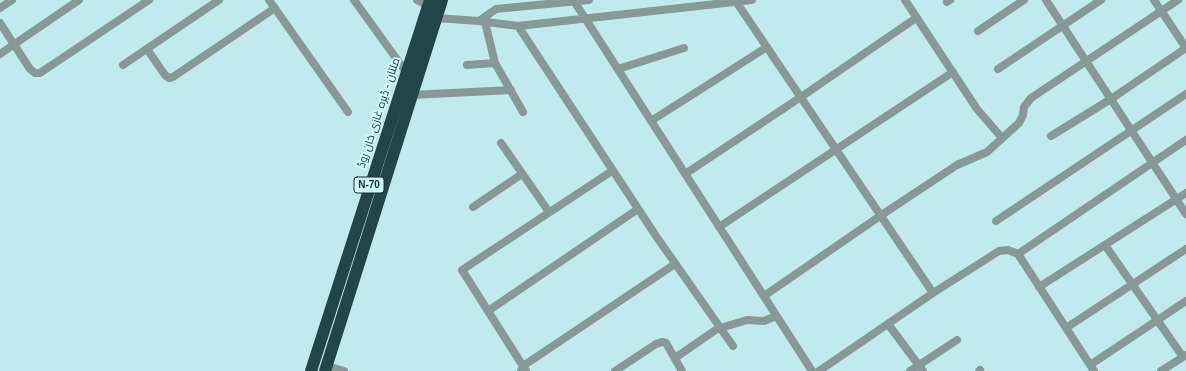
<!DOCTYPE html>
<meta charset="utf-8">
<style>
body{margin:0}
canvas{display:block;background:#c1eaec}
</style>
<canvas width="1186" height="371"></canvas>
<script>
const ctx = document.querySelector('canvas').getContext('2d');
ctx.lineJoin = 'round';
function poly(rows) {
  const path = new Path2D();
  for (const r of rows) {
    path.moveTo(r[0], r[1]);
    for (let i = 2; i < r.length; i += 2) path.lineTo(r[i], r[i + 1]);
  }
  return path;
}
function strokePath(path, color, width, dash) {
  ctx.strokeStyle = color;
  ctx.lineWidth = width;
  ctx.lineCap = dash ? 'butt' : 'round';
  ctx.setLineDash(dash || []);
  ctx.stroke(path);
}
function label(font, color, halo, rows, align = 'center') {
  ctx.font = font + ' Helvetica,Cairo,sans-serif';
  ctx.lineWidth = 4;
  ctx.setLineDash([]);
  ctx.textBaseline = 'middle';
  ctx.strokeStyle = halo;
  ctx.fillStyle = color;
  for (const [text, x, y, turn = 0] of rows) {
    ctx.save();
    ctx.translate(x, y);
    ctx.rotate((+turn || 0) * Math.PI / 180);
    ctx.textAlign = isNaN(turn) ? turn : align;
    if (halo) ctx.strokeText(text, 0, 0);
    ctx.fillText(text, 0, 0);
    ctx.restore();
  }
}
const minor = poly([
 [269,0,348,112],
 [354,0,406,72],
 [417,0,428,6],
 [735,0,933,293],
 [905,0,977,109,1002,138],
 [1046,0,1186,214],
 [574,1,812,371],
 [947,2,950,0],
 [0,8,12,0],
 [436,18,479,21,518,26,752,0],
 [479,21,496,9,589,0],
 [485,22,495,63,523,112],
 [0,23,30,69,35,73,40,73,149,0],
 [518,26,656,236,733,346],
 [978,31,1024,0],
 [147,49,165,75,169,78,173,77,275,8],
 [0,54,79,0],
 [123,65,219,0],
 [467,65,495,63],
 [618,69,684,48],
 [998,69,1101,0],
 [412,95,511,90],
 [651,121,767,47],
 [1051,136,1111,99,1186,48,1154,0],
 [501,143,549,212],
 [685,174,801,97,916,18],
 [473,207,522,174],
 [996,221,1186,94],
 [719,227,953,72],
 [1105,245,1183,357],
 [1018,254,1186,140],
 [1039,287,1186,193],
 [764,296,880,216,957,165,987,152,1019,123,1023,115,1024,107,1031,98,1178,0],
 [488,311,638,209],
 [888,324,923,371],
 [1066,328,1186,249],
 [675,358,717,329,747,320,764,321,776,316],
 [1090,365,1186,301],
 [327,366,344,371],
 [521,371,523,366,675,264],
 [526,371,462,270,612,171],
 [615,371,656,344,662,342,666,343,682,371],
 [819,371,933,293,999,251,1008,250,1018,254,1094,371],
 [910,371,957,340],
 [979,371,980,370],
 [1161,371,1186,355]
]);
const highway = poly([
 [311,371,430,0],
 [325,371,442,0]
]);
const shields = [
 [369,185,30]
];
const shieldNames = [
 ["N-70",369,185]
];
const streetNames = [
 ["ملتان - ڈیرہ غازی خان روڈ",379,113,-72]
];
strokePath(minor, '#879898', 8);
strokePath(highway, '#214648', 12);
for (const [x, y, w] of shields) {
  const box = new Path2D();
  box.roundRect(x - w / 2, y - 8, w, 16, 3);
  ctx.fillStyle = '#cef8f9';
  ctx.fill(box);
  strokePath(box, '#1d2d2e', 1);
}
label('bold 10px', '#1d2d2e', null, shieldNames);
label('11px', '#1d2d2e', '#cef8f9', streetNames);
</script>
